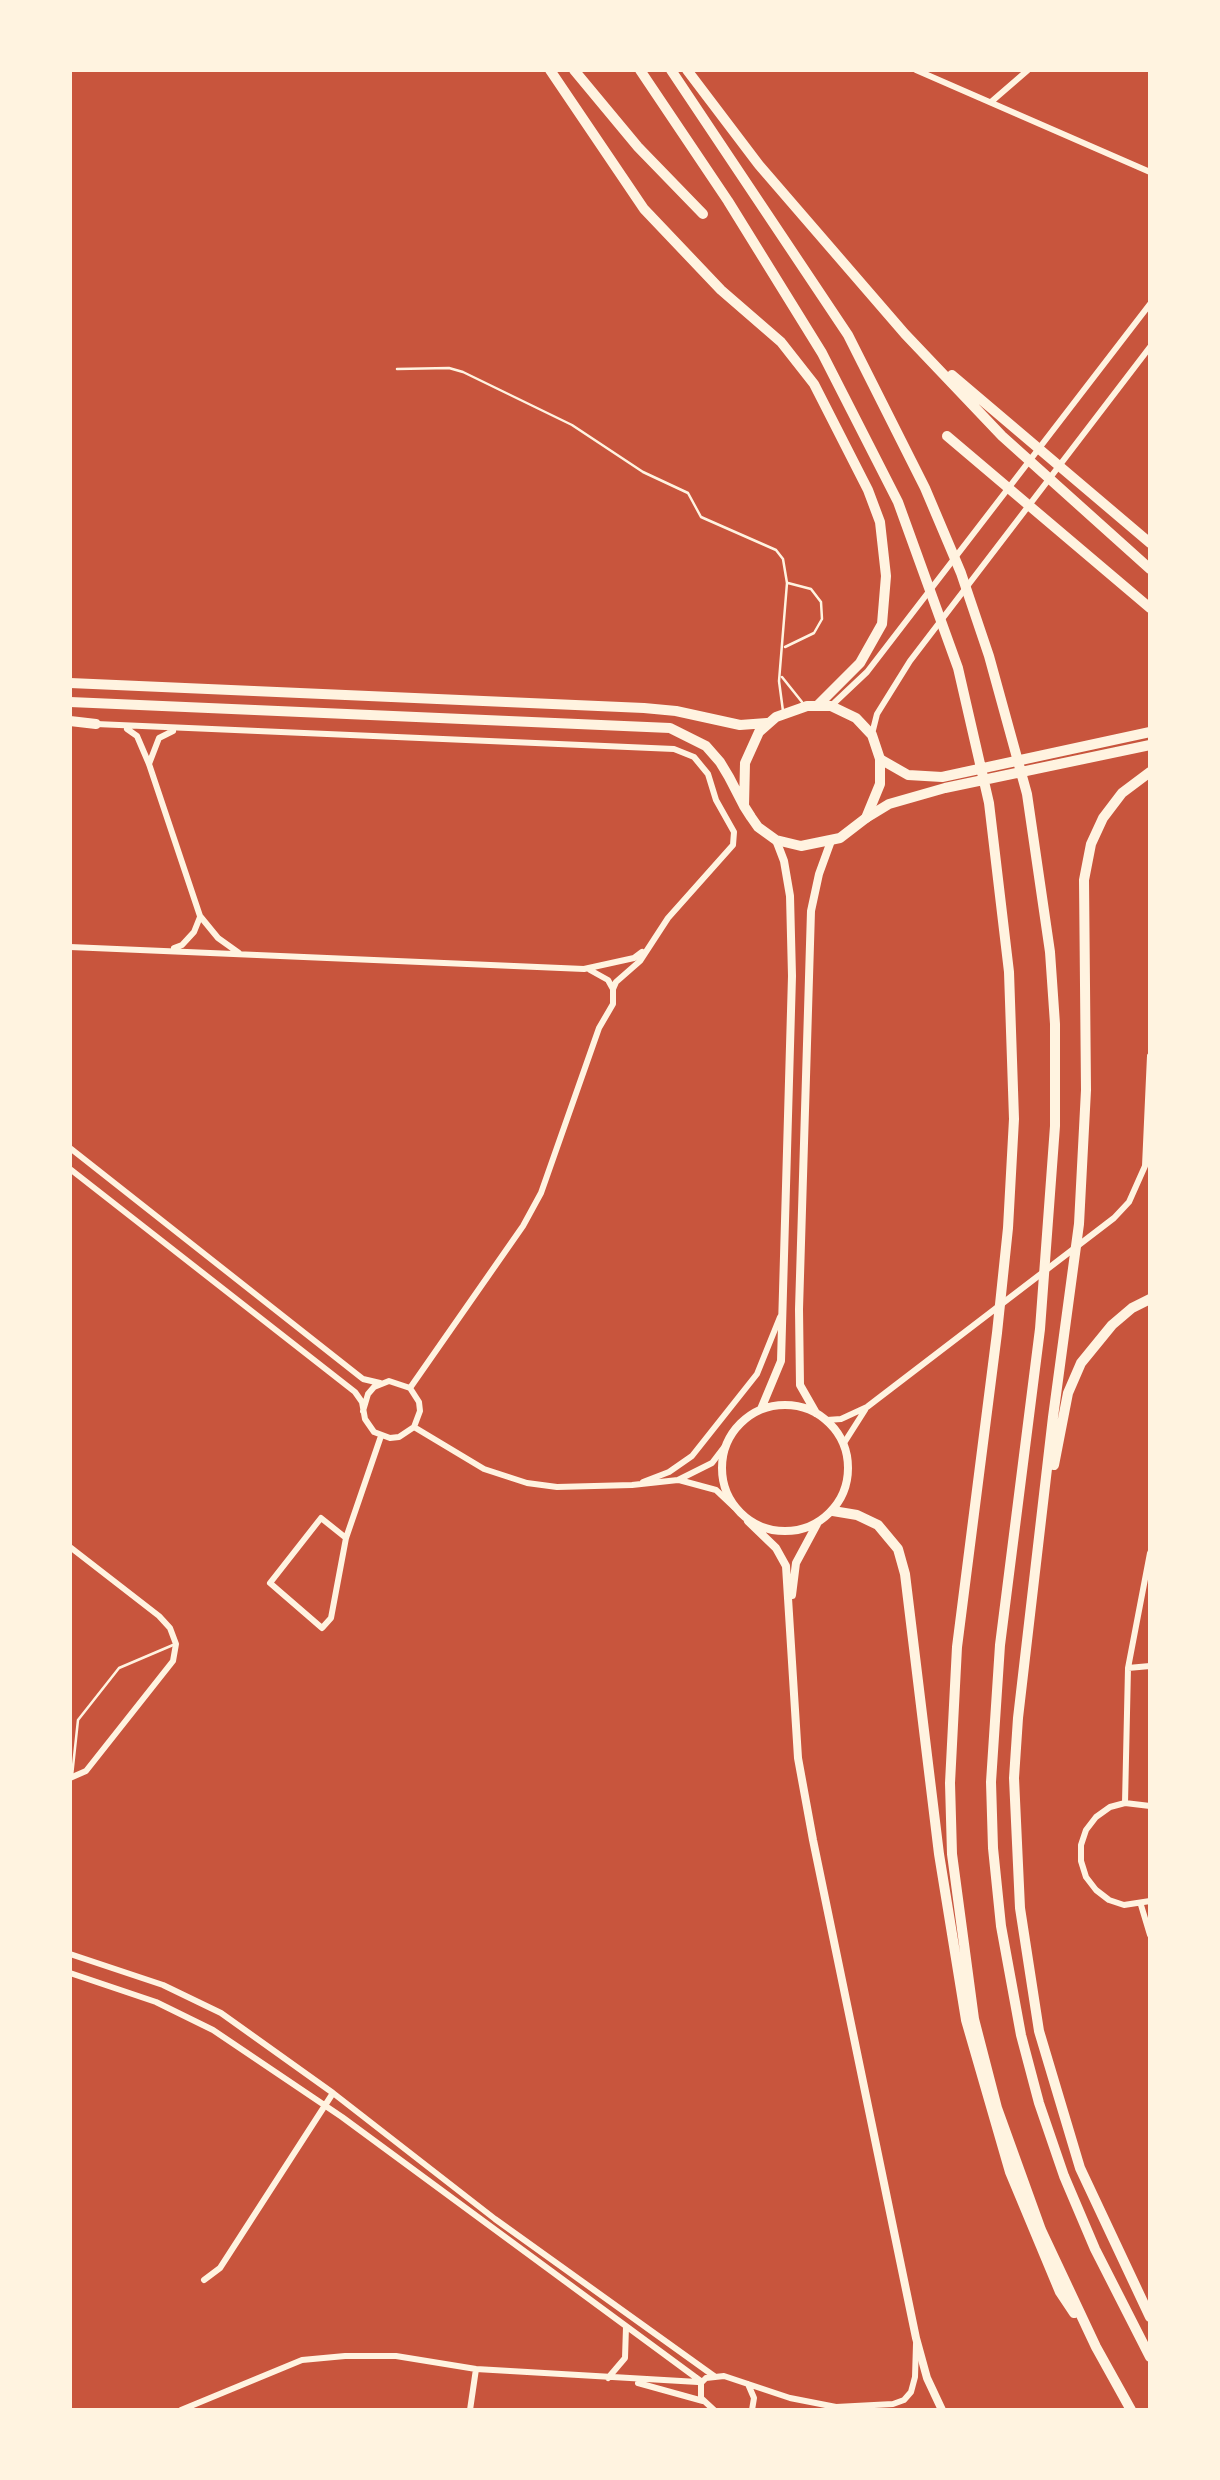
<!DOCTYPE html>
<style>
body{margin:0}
#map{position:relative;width:1220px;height:2480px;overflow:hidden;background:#c8553d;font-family:Barlow,sans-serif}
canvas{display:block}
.frame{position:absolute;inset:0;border:72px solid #fff3e0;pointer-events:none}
</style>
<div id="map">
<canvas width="1220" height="2480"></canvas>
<div class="frame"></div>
</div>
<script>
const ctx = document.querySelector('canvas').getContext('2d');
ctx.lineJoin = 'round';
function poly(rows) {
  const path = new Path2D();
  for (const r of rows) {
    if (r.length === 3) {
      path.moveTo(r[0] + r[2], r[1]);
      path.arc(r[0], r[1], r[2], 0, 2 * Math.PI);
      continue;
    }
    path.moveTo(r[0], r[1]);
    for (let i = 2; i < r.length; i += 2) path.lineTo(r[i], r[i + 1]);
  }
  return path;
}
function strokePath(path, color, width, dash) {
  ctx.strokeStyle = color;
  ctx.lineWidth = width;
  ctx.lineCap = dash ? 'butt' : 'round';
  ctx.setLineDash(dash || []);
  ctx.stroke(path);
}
const service = poly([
 [397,369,449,368,463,372,572,425,643,472,688,493,701,517,776,550,783,559,787,583,779,681,783,711],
 [785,647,814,633,822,619,821,602,811,589,788,583],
 [782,677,802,702],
 [72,1776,78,1720,119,1668,173,1645]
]);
const minor = poly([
 [916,70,1150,172],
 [991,102,1028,70],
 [831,706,867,672,1150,304],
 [96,724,674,749,694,757,708,774,716,800,734,832,733,845,668,918,640,961,616,982,613,989],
 [127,729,137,736,149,764,200,916,218,938,239,953],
 [872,734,877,714,910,661,1150,347],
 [149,764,159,738,173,731],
 [70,947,584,969,634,958,642,952],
 [174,948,182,945,194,932,200,917],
 [70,1148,363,1379,380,1383],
 [70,1169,355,1392,362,1402,365,1419,374,1432,390,1438,399,1437,414,1427,420,1411,419,1402,410,1388,389,1381,374,1387,368,1394,363,1411],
 [410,1388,523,1226,541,1193,599,1028,613,1004,613,989,608,980,590,970],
 [827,1420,841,1419,867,1407,1114,1218,1129,1202,1145,1166,1150,1056],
 [414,1427,484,1469,527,1483,557,1487,632,1485,678,1480,712,1463,725,1446],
 [844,1443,865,1410],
 [679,1480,716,1490,734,1507],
 [643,1482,669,1472,692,1456,757,1374,780,1317],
 [346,1538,321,1518,270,1583,322,1628,331,1618,346,1538,381,1436],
 [70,1547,159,1616,170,1628,176,1644,173,1661,86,1771,70,1778],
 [1128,1668,1150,1666],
 [1125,1803,1128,1668,1150,1553],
 [1150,1806,1125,1803,1110,1807,1096,1817,1086,1830,1081,1845,1081,1861,1086,1877,1096,1890,1109,1900,1124,1905,1150,1901],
 [1141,1905,1150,1935],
 [70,1954,163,1985,221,2013,333,2093,495,2219,714,2376],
 [70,1973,156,2002,213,2030,342,2117,702,2382],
 [204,2280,220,2268,333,2093],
 [608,2378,625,2358,626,2327],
 [638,2383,703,2401],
 [701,2383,706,2378,724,2376,790,2398,836,2407,893,2404,904,2400,911,2392,915,2377,916,2344],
 [701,2383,701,2398,714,2410],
 [748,2384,754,2398,752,2410],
 [181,2410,302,2360,345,2356,396,2356,476,2369,698,2382],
 [470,2410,476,2369]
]);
const tertiary = poly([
 [785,1468,63],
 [761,1409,781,1361,792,976,790,896,784,861,776,840],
 [816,1413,800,1385,799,1309,811,911,819,874,831,841],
 [748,1521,776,1548,786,1566,798,1758,813,1840,916,2338,927,2378,942,2410],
 [792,1595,796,1563,817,1524]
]);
const trunk = poly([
 [70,683,644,708,676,711,740,725,767,723],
 [70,702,670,728,706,746,720,762,729,777,744,806,751,817,758,827,776,840,801,846,840,838,866,818,880,784,880,759,872,735,856,718,831,706,807,706,776,717,759,732,745,763,744,806],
 [70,721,96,724]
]);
const motorway = poly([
 [550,70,644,209,721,290,781,342,814,384,868,490,880,522,886,576,882,624,860,663,818,705],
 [574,70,638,147,703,214],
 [640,70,728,201,822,353,898,502,958,668,989,803,1009,972,1014,1119,1008,1228,997,1333,957,1647,950,1783,952,1854,974,2019,997,2108,1041,2230,1096,2347,1131,2410],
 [671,70,848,335,925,488,961,573,989,656,1027,794,1050,952,1055,1024,1055,1126,1040,1329,1000,1645,991,1782,993,1848,1001,1926,1021,2035,1039,2103,1064,2176,1095,2249,1150,2357],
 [687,70,759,165,905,334,1002,436,1150,569],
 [952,375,1150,543],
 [947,436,1150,608],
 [880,759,908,775,942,777,1150,732],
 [1150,772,1122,793,1103,818,1091,844,1084,880,1086,1090,1079,1224,1053,1417,1018,1718,1014,1778,1020,1908,1039,2031,1080,2168,1150,2317],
 [866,818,889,804,945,788,1150,745],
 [1054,1465,1068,1393,1081,1363,1112,1325,1132,1308,1150,1299],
 [833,1511,857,1515,878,1525,898,1549,905,1574,939,1854,966,2020,1010,2172,1060,2292,1074,2313]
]);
strokePath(service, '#fff3e0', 2.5);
strokePath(minor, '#fff3e0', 6);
strokePath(tertiary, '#fff3e0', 8);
strokePath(trunk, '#fff3e0', 10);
strokePath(motorway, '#fff3e0', 10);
</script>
